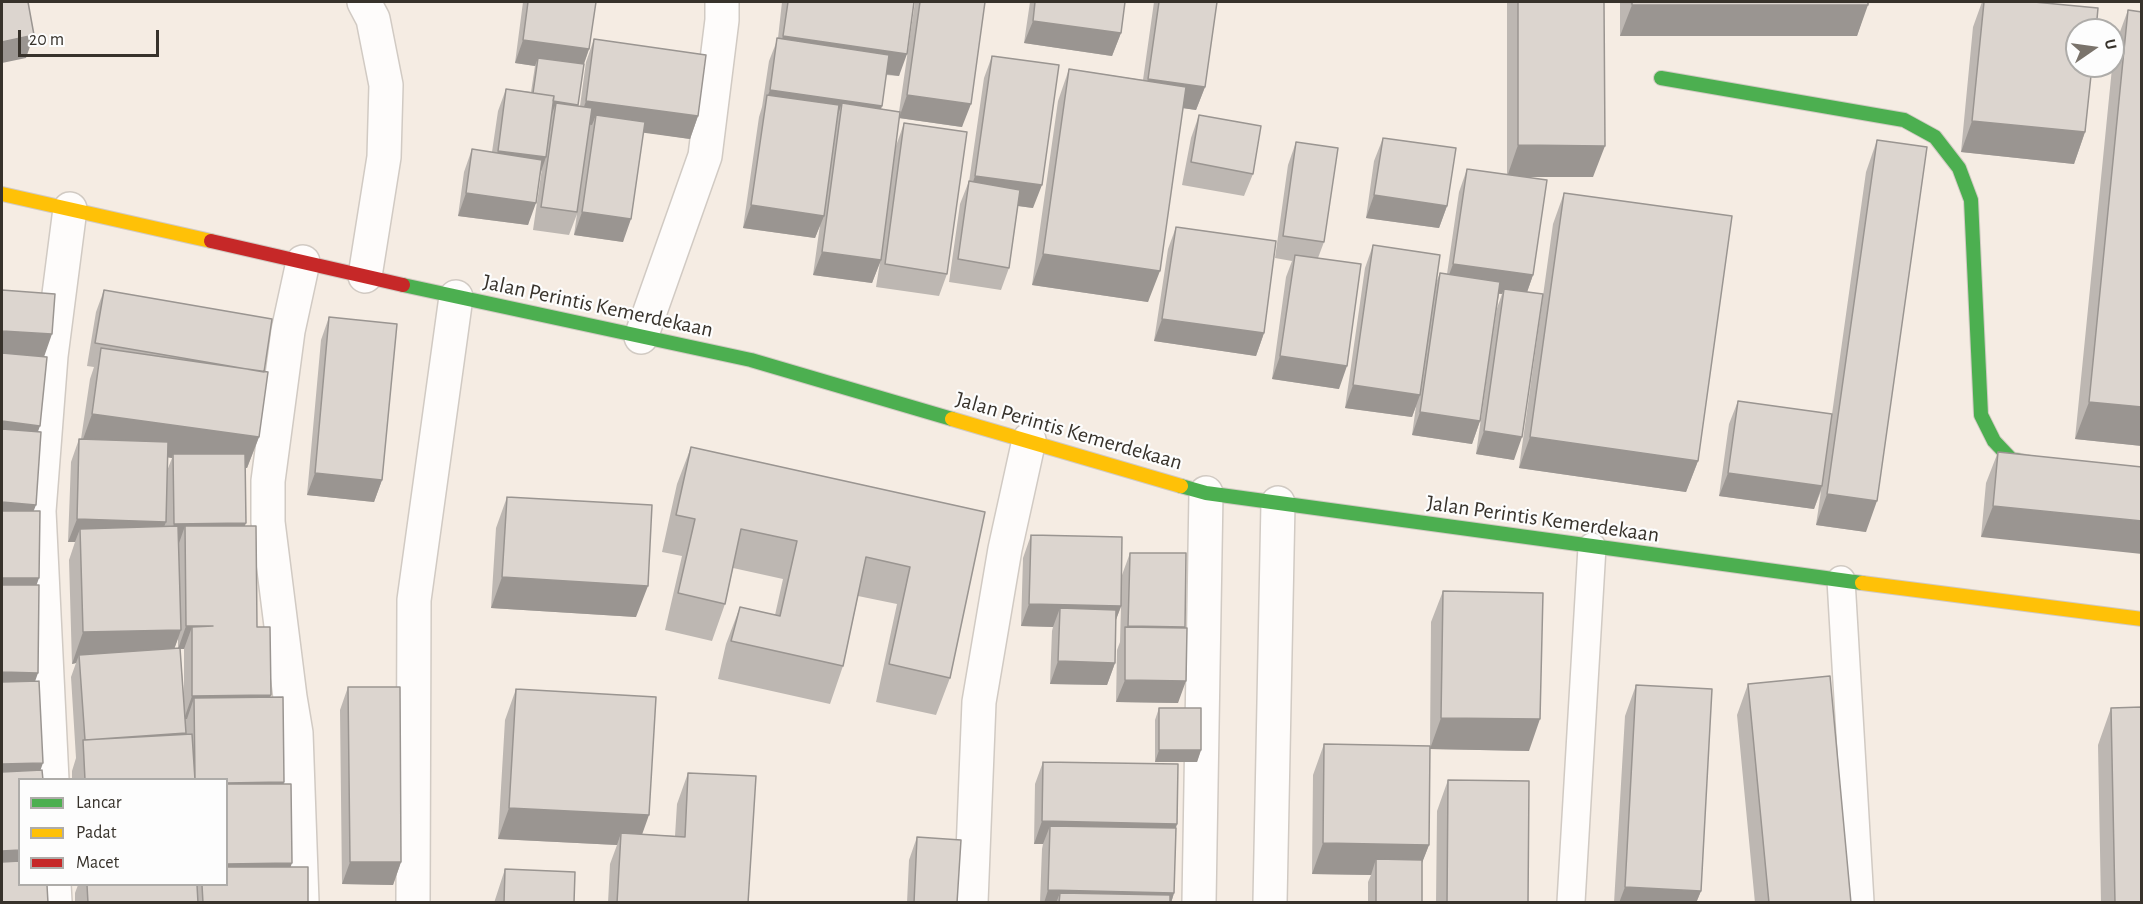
<!DOCTYPE html>
<style>
body{margin:0}
#map{position:relative;width:2143px;height:904px;overflow:hidden;background:#f5ece3;font-family:"Alegreya Sans",sans-serif}
canvas{display:block}
.frame{position:absolute;inset:0;border:3px solid #37322b;pointer-events:none}
.legend{position:absolute;left:18px;top:778px;width:210px;height:108px;box-sizing:border-box;background:#fdfdfd;border:2px solid #aeaca9;margin:0;padding:8px 10px;list-style:none;font-size:18px;color:#37322b}
.legend li{display:flex;align-items:center;gap:12px;height:30px}
.legend b{width:30px;border:2px solid #aeaca9}
.north{position:absolute;left:2065px;top:18px;width:60px;height:60px;box-sizing:border-box;background:#fdfdfd;border:2px solid #aeaca9;border-radius:50%;rotate:77deg;font-size:16px;font-weight:700;line-height:24px;text-align:center;color:#37322b}
.north::after{content:'';display:block;margin:auto;width:21px;height:27px;background:#7a736b;clip-path:polygon(50% 0,100% 100%,50% 72%,0 100%)}
.scale{position:absolute;left:18px;top:30px;width:141px;height:27px;box-sizing:border-box;border:3px solid #37322b;border-top:0;padding-left:8px;font-size:18px;line-height:21px;white-space:nowrap;color:#37322b;-webkit-text-stroke:4px #fdfdfd;paint-order:stroke}
</style>
<div id="map">
<canvas width="2143" height="904"></canvas>
<div class="frame"></div>
<ul class="legend">
<li><b style="height:8px;background:#4caf50"></b>Lancar</li>
<li><b style="height:8px;background:#ffc107"></b>Padat</li>
<li><b style="height:8px;background:#c62828"></b>Macet</li>
</ul>
<div class="north">U</div>
<div class="scale">20 m</div>
</div>
<script>
const ctx = document.querySelector('canvas').getContext('2d');
ctx.lineJoin = 'round';
function poly(rows) {
  const path = new Path2D();
  for (const r of rows) {
    path.moveTo(r[0], r[1]);
    for (let i = 2; i < r.length; i += 2) path.lineTo(r[i], r[i + 1]);
  }
  return path;
}
function strokePath(path, color, width, dash) {
  ctx.strokeStyle = color;
  ctx.lineWidth = width;
  ctx.lineCap = dash ? 'butt' : 'round';
  ctx.setLineDash(dash || []);
  ctx.stroke(path);
}
function paint(path, color) {
  ctx.fillStyle = color;
  ctx.fill(path, 'evenodd');
}
function label(font, color, halo, rows, align = 'center') {
  ctx.font = font + ' "Alegreya Sans",sans-serif';
  ctx.lineWidth = 4.5;
  ctx.setLineDash([]);
  ctx.textBaseline = 'middle';
  ctx.strokeStyle = halo;
  ctx.fillStyle = color;
  for (const [text, x, y, turn = 0] of rows) {
    ctx.save();
    ctx.translate(x, y);
    ctx.rotate((+turn || 0) * Math.PI / 180);
    ctx.textAlign = isNaN(turn) ? turn : align;
    if (halo) ctx.strokeText(text, 0, 0);
    ctx.fillText(text, 0, 0);
    ctx.restore();
  }
}
const lane = poly([
 [1841,580,1860,902],
 [1571,902,1592,547]
]);
const street = poly([
 [364,2,373,19,386,85,384,157,365,276],
 [641,337,705,156,722,20,722,2],
 [52,780,39,511,51,356,70,209],
 [54,884,55,902],
 [302,902,296,733,290,697,268,522,268,481,288,331,303,262],
 [413,902,414,600,456,297],
 [971,902,979,702,1005,549,1029,440],
 [1199,902,1206,493],
 [1270,902,1278,503]
]);
const fast = poly([
 [1661,78,1904,120,1935,137,1959,168,1971,200,1981,415,1994,441,2011,459,2046,466],
 [403,285,751,360,952,419],
 [1181,486,1206,493,1862,583]
]);
const slow = poly([
 [2,194,211,241],
 [952,419,1181,486],
 [1862,583,2142,619]
]);
const jam = poly([
 [211,241,403,285]
]);
const wall = poly([
 [523,2,596,2,589,49,584,64,578,106,580,106,586,62,594,39,698,116,690,139,643,132,623,242,574,235,577,214,569,235,533,230,542,168,528,225,458,216,464,172,472,149,492,152,498,111,506,89,531,92,535,66,515,63],
 [782,2,914,2,899,76,886,75,881,109,899,112,915,2,985,2,962,127,899,118,896,146,904,123,947,274,939,296,876,287,880,262,872,283,813,275,820,225,815,238,743,228,759,117,762,107,769,61,778,38],
 [1030,2,1125,2,1121,33,1112,56,1024,43],
 [1154,2,1217,2,1205,87,1196,110,1183,108,1148,302,1032,285,1058,101,1069,69,1143,80],
 [1507,2,1604,2,1593,177,1521,177,1533,275,1527,292,1514,460,1476,454,1496,311,1502,294,1499,294,1480,421,1472,444,1412,435,1416,406,1412,417,1345,408,1365,268,1373,245,1436,283,1440,273,1447,274,1459,192,1467,169,1507,175],
 [1620,2,1868,2,1857,36,1620,36],
 [1982,2,2034,2,2085,132,2074,164,1961,152,1973,27],
 [2128,10,2142,446,2075,439,2114,48],
 [992,56,1033,208,1018,206,1009,268,1001,290,949,282,960,204,969,181,969,182,984,78],
 [1199,115,1253,174,1244,196,1182,185,1191,138],
 [1383,138,1447,206,1439,228,1366,218,1374,161],
 [1877,140,1866,532,1816,525,1821,491,1814,509,1719,496,1729,424,1738,401,1832,414,1866,172],
 [1296,142,1324,242,1318,258,1339,389,1272,379,1286,277,1292,261,1275,258,1288,165],
 [1564,193,1698,461,1686,492,1519,468,1553,224],
 [1176,227,1264,333,1256,356,1154,341,1168,249],
 [104,290,264,372,259,437,247,468,245,468,245,526,257,627,284,782,290,867,308,903,75,903,75,893,78,885,226,885,226,780,72,780,72,771,76,758,71,677,76,663,72,664,69,560,75,542,68,542,71,462,79,439,81,439,90,379,94,367,87,366,96,312],
 [168,457,172,458,167,471],
 [178,638,178,648,174,649],
 [180,649,184,649,184,696],
 [329,317,382,480,374,502,307,495,321,340],
 [691,447,985,512,950,678,936,715,876,702,897,604,858,596,843,666,830,704,718,679,726,644,740,607,775,615,783,579,733,568,725,604,712,641,665,630,682,556,662,552,677,484],
 [1998,452,2142,467,1981,537,1986,483],
 [507,497,636,617,491,608,496,528],
 [1031,535,1122,575,1130,553,1185,628,1178,703,1116,702,1117,650,1120,642,1121,607,1115,622,1115,663,1107,685,1050,684,1052,631,1053,627,1021,626,1023,558],
 [1443,591,1529,751,1430,749,1429,845,1422,862,1422,903,1368,903,1368,882,1371,875,1312,874,1313,775,1324,744,1430,746,1431,622],
 [1748,684,1851,903,1755,903,1737,715],
 [1636,685,1701,891,1696,903,1614,903,1625,716],
 [348,687,401,862,393,885,342,884,340,710],
 [516,689,642,834,675,836,677,804,688,773,748,903,608,903,610,864,617,845,498,839,505,720],
 [1159,708,1201,750,1197,762,1155,762,1155,720],
 [2111,708,2142,903,2101,903,2098,745],
 [1043,762,1177,824,1176,828,1174,893,1171,903,1040,903,1042,849,1043,844,1034,844,1035,784],
 [1448,780,1528,903,1436,903,1437,811],
 [917,837,957,903,907,903,909,860],
 [505,869,574,903,494,903]
]);
const shadedWall = poly([
 [1632,5,1868,5,1857,36,1620,36],
 [1033,21,1121,33,1112,56,1024,43],
 [34,35,26,58,2,63,2,42],
 [783,36,907,54,899,76,775,58],
 [523,40,589,49,581,72,538,58,535,66,515,63],
 [1148,79,1205,87,1196,110,1140,102],
 [770,90,882,106,874,129,842,103,835,123,766,100],
 [907,95,971,104,962,127,899,118],
 [532,99,578,105,574,117,556,103,552,114],
 [586,101,698,116,690,139,594,126,596,115,592,125,578,123],
 [1972,121,2085,132,2074,164,1961,152],
 [1518,145,1605,146,1593,177,1507,177],
 [498,151,546,157,538,180,490,173],
 [975,176,1042,185,1033,208,967,199],
 [466,193,536,203,528,225,458,216],
 [1374,195,1447,206,1439,228,1366,218],
 [751,205,824,216,815,238,743,228],
 [582,212,631,219,623,242,574,235],
 [822,252,881,260,872,283,813,275],
 [1043,254,1160,271,1148,302,1032,285],
 [1453,264,1533,275,1525,298,1504,289,1502,294,1445,286],
 [1162,319,1264,333,1256,356,1154,341],
 [2,331,52,334,44,357,2,354],
 [1280,356,1347,366,1339,389,1272,379],
 [1353,385,1420,395,1412,417,1345,408],
 [2089,402,2142,407,2142,446,2075,439],
 [1420,412,1480,421,1472,444,1412,435],
 [92,414,259,437,247,468,173,458,173,454,172,458,81,445],
 [2,421,40,426,32,448,2,445],
 [1484,431,1522,437,1514,460,1476,454],
 [1530,437,1698,461,1686,492,1519,468],
 [315,473,382,480,374,502,307,495],
 [1728,473,1822,486,1814,509,1719,496],
 [1827,494,1877,501,1866,532,1816,525],
 [2,502,36,505,27,528,2,526],
 [1993,506,2142,521,2142,554,1981,537],
 [77,519,166,522,157,544,80,529,75,542,68,542],
 [246,523,237,546,185,526,178,546,166,546,174,524],
 [502,577,648,586,636,617,491,608],
 [2,578,39,578,31,601,2,600],
 [1029,604,1121,606,1113,628,1060,608,1053,627,1021,626],
 [186,626,213,626,192,627,184,649,178,649],
 [1128,626,1185,627,1177,650,1125,634],
 [181,630,170,661,79,655,76,663,72,664,83,632],
 [1058,661,1115,663,1107,685,1050,684],
 [2,672,38,673,30,696,2,695],
 [1125,680,1186,681,1178,703,1116,702],
 [271,695,263,718,194,698,187,719,184,719,192,696],
 [1441,718,1540,719,1529,751,1430,749],
 [1159,750,1201,750,1197,762,1155,762],
 [43,763,37,780,2,786,2,764],
 [284,782,276,805,226,805,226,783],
 [509,808,649,815,638,846,621,833,617,845,498,839],
 [1042,821,1177,824,1169,847,1050,826,1043,844,1034,844],
 [1323,843,1429,845,1417,876,1376,859,1371,875,1312,874],
 [20,850,20,873,2,873,2,851],
 [350,862,401,862,393,885,342,884],
 [292,863,284,886,226,885,226,864],
 [1625,887,1701,891,1696,903,1619,903],
 [1048,890,1174,893,1171,903,1059,903,1060,893,1056,903,1044,903]
]);
const building = poly([
 [2,2,28,2,34,35,2,42,2,2],
 [528,2,596,2,589,49,523,40,528,2],
 [788,2,914,2,907,54,783,36,788,2],
 [920,2,985,2,971,104,907,95,920,2],
 [1035,2,1125,2,1121,33,1033,21,1035,2],
 [1159,2,1217,2,1205,87,1148,79,1159,2],
 [1518,2,1604,2,1605,146,1518,145,1518,2],
 [1632,2,1868,2,1868,5,1632,5,1632,2],
 [1984,2,2034,2,2098,8,2096,30,2077,30,2077,66,2092,66,2085,132,1972,121,1984,2],
 [2128,10,2142,12,2142,407,2089,402,2128,10],
 [777,38,889,55,882,106,770,90,777,38],
 [594,39,706,55,698,116,586,101,594,39],
 [992,56,1059,65,1042,185,975,176,992,56],
 [538,58,584,64,578,105,553,101,554,96,533,93,538,58],
 [1069,69,1186,87,1160,271,1043,254,1069,69],
 [506,89,554,96,546,157,498,151,506,89],
 [767,95,839,105,824,216,751,205,767,95],
 [556,103,592,108,577,212,541,207,556,103],
 [842,103,900,112,881,260,822,252,842,103],
 [596,115,645,122,631,219,582,212,596,115],
 [1199,115,1261,126,1253,174,1191,162,1199,115],
 [904,123,967,132,947,274,885,264,904,123],
 [1383,138,1456,148,1447,206,1374,195,1383,138],
 [1877,140,1927,147,1877,501,1827,494,1877,140],
 [1296,142,1338,148,1324,242,1283,236,1296,142],
 [472,149,542,160,536,203,466,193,472,149],
 [1467,169,1547,180,1533,275,1453,264,1467,169],
 [969,181,1020,190,1009,268,958,259,969,181],
 [1564,193,1732,216,1698,461,1530,437,1564,193],
 [1176,227,1276,241,1264,333,1162,319,1176,227],
 [1373,245,1440,255,1420,395,1353,385,1373,245],
 [1295,255,1361,264,1347,366,1280,356,1295,255],
 [1440,273,1500,282,1480,421,1420,412,1440,273],
 [1504,289,1543,294,1522,437,1484,431,1504,289],
 [2,290,55,294,52,334,2,331,2,290],
 [104,290,272,319,264,372,95,343,104,290],
 [329,317,397,324,382,480,315,473,329,317],
 [101,348,268,372,259,437,92,414,101,348],
 [2,353,47,357,40,426,2,421,2,353],
 [1738,401,1832,414,1822,486,1728,473,1738,401],
 [2,429,41,432,36,505,2,502,2,429],
 [79,439,168,442,166,522,77,519,79,439],
 [691,447,985,512,950,678,889,664,910,567,866,557,843,666,731,641,740,607,780,616,797,541,741,529,725,604,678,593,695,519,676,515,691,447],
 [1998,452,2142,467,2142,521,1993,506,1998,452],
 [173,454,245,454,246,523,174,524,173,454],
 [507,497,652,505,648,586,502,577,507,497],
 [2,511,40,511,39,578,2,578,2,511],
 [178,526,181,630,83,632,80,529,178,526],
 [185,526,256,526,257,627,270,627,271,695,192,696,192,627,213,626,186,626,185,526],
 [1031,535,1122,537,1121,606,1029,604,1031,535],
 [1130,553,1186,553,1185,627,1128,626,1130,553],
 [2,585,39,585,38,673,2,672,2,585],
 [1443,591,1543,593,1540,719,1441,718,1443,591],
 [1060,608,1116,610,1115,663,1058,661,1060,608],
 [1125,627,1187,628,1186,681,1125,680,1125,627],
 [180,648,186,733,85,740,79,655,180,648],
 [1830,676,1851,903,1769,903,1748,684,1830,676],
 [39,681,43,763,2,764,2,682,39,681],
 [1636,685,1712,689,1701,891,1625,887,1636,685],
 [348,687,400,687,401,862,350,862,348,687],
 [516,689,656,697,649,815,509,808,516,689],
 [283,697,284,782,226,783,226,780,195,780,194,698,283,697],
 [2142,707,2142,903,2115,903,2111,708,2142,707],
 [1159,708,1201,708,1201,750,1159,750,1159,708],
 [192,734,195,780,85,780,83,740,192,734],
 [1324,744,1430,746,1429,845,1323,843,1324,744],
 [1043,762,1178,764,1177,824,1042,821,1043,762],
 [42,770,43,780,20,780,20,850,2,851,2,772,42,770],
 [688,773,756,776,748,903,617,903,621,833,685,837,688,773],
 [1448,780,1529,781,1528,903,1447,903,1448,780],
 [226,784,291,784,292,863,226,864,226,784],
 [1050,826,1176,828,1174,893,1048,890,1050,826],
 [917,837,961,840,957,903,914,903,917,837],
 [1376,859,1422,860,1422,903,1376,903,1376,859],
 [20,861,20,885,47,885,48,903,2,903,2,862,20,861],
 [226,867,308,867,308,903,203,903,202,885,226,885,226,867],
 [505,869,575,872,574,903,504,903,505,869],
 [87,885,197,885,198,903,88,903,87,885],
 [1060,893,1170,895,1170,903,1059,903,1060,893]
]);
const streetNames = [
 ["Jalan Perintis Kemerdekaan",598,306,12],
 ["Jalan Perintis Kemerdekaan",1069,431,16],
 ["Jalan Perintis Kemerdekaan",1543,519,8]
];
strokePath(lane, '#d1cac3', 30);
strokePath(street, '#d1cac3', 36);
strokePath(fast, '#d1cac3', 16);
strokePath(slow, '#d1cac3', 16);
strokePath(jam, '#d1cac3', 16);
strokePath(lane, '#fefcfb', 27);
strokePath(street, '#fefcfb', 33);
strokePath(fast, '#4caf50', 14);
strokePath(slow, '#ffc107', 14);
strokePath(jam, '#c62828', 14);
paint(wall, '#bdb7b2');
paint(shadedWall, '#9a9591');
paint(building, '#dcd5cf');
strokePath(building, '#9a9591', 1.5);
label('22px', '#37322b', '#fdfdfd', streetNames);
</script>
